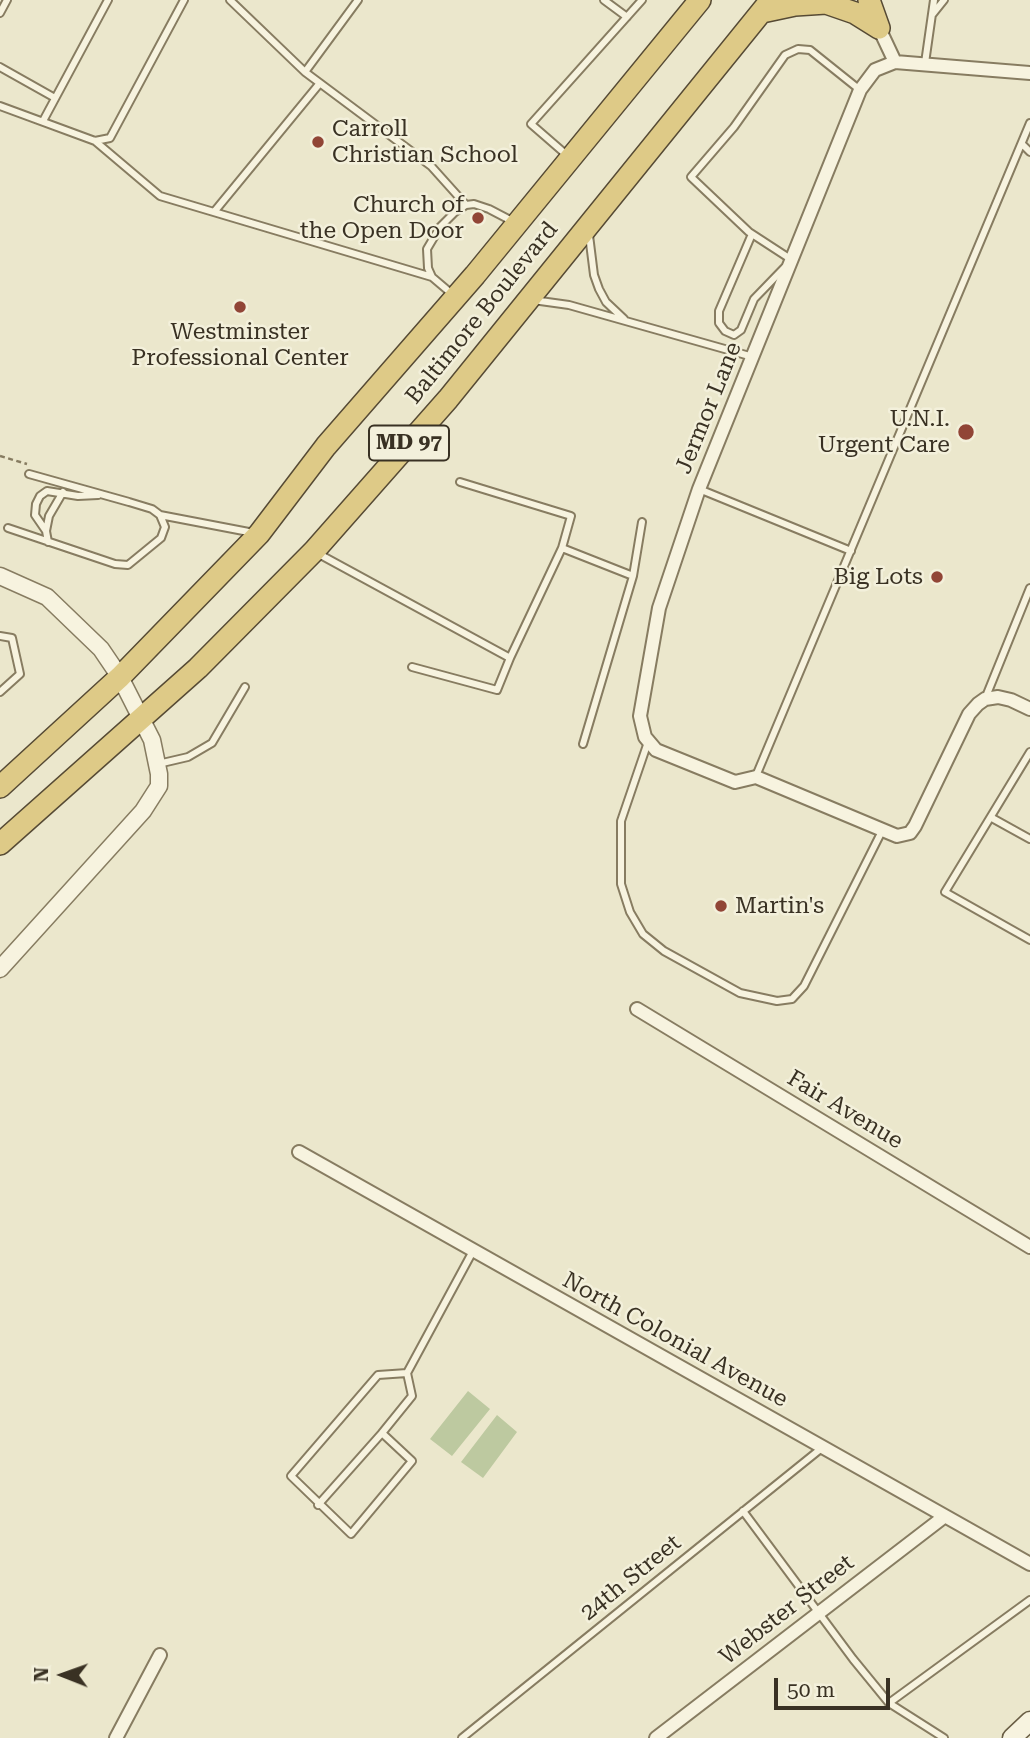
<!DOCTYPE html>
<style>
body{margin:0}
#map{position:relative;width:1030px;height:1738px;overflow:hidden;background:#ebe7cc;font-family:"Roboto Serif",serif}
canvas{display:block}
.north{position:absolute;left:28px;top:1640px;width:70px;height:70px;-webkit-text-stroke:5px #f3f0db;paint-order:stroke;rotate:271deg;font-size:19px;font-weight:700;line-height:28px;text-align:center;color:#393123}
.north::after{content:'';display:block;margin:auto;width:24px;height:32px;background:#393123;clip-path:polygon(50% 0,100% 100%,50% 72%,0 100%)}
.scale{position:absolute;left:774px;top:1678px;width:116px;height:32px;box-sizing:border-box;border:4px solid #393123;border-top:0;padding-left:9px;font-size:21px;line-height:24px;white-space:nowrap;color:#393123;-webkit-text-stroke:5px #f3f0db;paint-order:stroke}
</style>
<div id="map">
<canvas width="1030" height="1738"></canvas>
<div class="north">N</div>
<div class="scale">50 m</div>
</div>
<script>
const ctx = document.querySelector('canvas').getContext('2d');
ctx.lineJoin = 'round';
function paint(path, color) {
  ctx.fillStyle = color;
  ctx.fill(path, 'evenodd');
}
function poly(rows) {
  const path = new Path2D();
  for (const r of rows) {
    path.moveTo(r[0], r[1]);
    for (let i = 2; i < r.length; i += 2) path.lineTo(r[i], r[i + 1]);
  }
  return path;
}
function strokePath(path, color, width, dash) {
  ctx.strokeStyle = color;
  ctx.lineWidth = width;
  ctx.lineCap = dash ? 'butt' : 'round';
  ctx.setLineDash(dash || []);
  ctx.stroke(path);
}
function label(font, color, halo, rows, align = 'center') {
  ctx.font = font + ' "Roboto Serif",serif';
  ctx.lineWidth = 5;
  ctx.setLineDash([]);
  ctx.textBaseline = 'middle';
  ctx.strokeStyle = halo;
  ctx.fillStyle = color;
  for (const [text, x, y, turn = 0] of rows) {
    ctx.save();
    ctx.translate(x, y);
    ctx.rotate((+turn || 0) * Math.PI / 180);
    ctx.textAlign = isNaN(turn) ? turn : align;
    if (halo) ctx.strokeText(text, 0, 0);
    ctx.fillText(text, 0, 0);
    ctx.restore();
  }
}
const green = poly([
 [468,1391,490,1409,452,1456,430,1439],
 [497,1415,517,1432,483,1478,461,1462]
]);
const path = poly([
 [0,456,27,464]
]);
const service = poly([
 [230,0,305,72,431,166,466,205],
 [604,0,627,17],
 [0,13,7,0],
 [932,15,944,0],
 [925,63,934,0],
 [0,67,55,98],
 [305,72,358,0],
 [0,106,95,141,110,138,184,0],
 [43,121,108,0],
 [95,141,160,196,432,277,452,294],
 [1022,144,1030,152],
 [569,157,531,124,642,0],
 [214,212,320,83],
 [752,234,719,311,719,323,725,331,734,335,741,330,754,299,784,268],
 [589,235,594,275,599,289,606,302,624,319],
 [792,260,749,232,691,177,734,127,785,55,798,49,810,50,860,90],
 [432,277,428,268,427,249,440,227,455,212,466,205,474,204,489,209,512,221],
 [533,300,569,305,753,357],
 [29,474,129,502,152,509,160,515,254,533],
 [699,489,851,551],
 [8,528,115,564,128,565,161,538,165,527,160,515],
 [46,531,35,515,36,504,40,496,47,491,78,496,98,495],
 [48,542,46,531,49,516,63,492],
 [562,548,633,576,583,744],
 [317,553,510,658,562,548,571,516,460,482],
 [633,576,642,522],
 [0,636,12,638,20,674,0,692],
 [412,667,497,690,510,658],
 [985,699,1030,588],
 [648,742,621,821,621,884,630,912,643,934,664,951,740,993,777,1001,792,999,804,986,882,831],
 [1030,752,945,892,1030,940],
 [158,764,188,757,212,743,245,687],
 [756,776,1030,123],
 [992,818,1030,839],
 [407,1373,378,1375,291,1476,351,1534,412,1461,382,1433,412,1396,407,1373,473,1251],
 [318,1505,382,1433],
 [743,1511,853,1659,889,1703,944,1738],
 [889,1703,1030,1600],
 [462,1738,823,1447]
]);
const minor = poly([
 [879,28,895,62],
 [1030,73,895,62,875,70,860,90,699,489,659,608,640,716,645,737,656,750,735,782,756,777,897,836,910,833,915,826,969,714,978,704,985,699,998,697,1011,700,1030,709],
 [637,1009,1030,1247],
 [299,1152,1030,1564],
 [116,1738,160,1655],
 [656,1738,945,1516]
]);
const tertiary = poly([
 [0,576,47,597,101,649,120,677,152,740,159,774,159,786,143,811,0,969]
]);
const secondary = poly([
 [1012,1738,1030,1721]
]);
const trunk = poly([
 [869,0,879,28],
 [762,12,795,5,826,3,855,13,879,28],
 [0,787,120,677,259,534,326,446,475,275,700,0],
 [0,844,198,668,314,551,448,399,771,0]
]);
const markers = [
 [318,142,7,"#914536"],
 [478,218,7,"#914536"],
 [240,307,7,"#914536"],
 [966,432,9,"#914536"],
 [937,577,7,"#914536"],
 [721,906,7,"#914536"]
];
const shields = [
 [409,443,80]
];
const shieldNames = [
 ["MD 97",409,443]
];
const poiNames = [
 ["Carroll",332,129,"left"],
 ["Christian School",332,155,"left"],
 ["Church of",464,205],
 ["the Open Door",464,231],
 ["Westminster",240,332,"center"],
 ["Professional Center",240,358,"center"],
 ["U.N.I.",950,419],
 ["Urgent Care",950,445],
 ["Big Lots",923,577],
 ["Martin's",735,906,"left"]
];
const streetNames = [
 ["Baltimore Boulevard",482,313,-51],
 ["Jermor Lane",709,408,-68],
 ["Fair Avenue",845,1110,31],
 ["North Colonial Avenue",675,1340,29],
 ["24th Street",631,1578,-39],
 ["Webster Street",787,1610,-38]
];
paint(green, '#bdc9a0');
strokePath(service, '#877c61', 10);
strokePath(minor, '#877c61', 16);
strokePath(tertiary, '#877c61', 19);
strokePath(secondary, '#695d44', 21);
strokePath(trunk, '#564a34', 24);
strokePath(path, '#877c61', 2.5, [5, 3.5]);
strokePath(service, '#f7f3df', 6);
strokePath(minor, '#f7f3df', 12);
strokePath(tertiary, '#f7f3df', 16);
strokePath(secondary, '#f7f3df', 18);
strokePath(trunk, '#deca87', 21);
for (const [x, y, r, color] of markers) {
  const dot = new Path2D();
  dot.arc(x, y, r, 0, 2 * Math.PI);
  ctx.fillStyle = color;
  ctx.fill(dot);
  strokePath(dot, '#f3f0db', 2.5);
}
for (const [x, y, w] of shields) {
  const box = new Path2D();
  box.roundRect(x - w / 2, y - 17.5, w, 35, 5);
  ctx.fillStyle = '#f3f0db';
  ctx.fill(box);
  strokePath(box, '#393123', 2);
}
label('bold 21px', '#393123', null, shieldNames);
label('23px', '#393123', '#f3f0db', poiNames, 'right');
label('23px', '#393123', '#f3f0db', streetNames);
</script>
